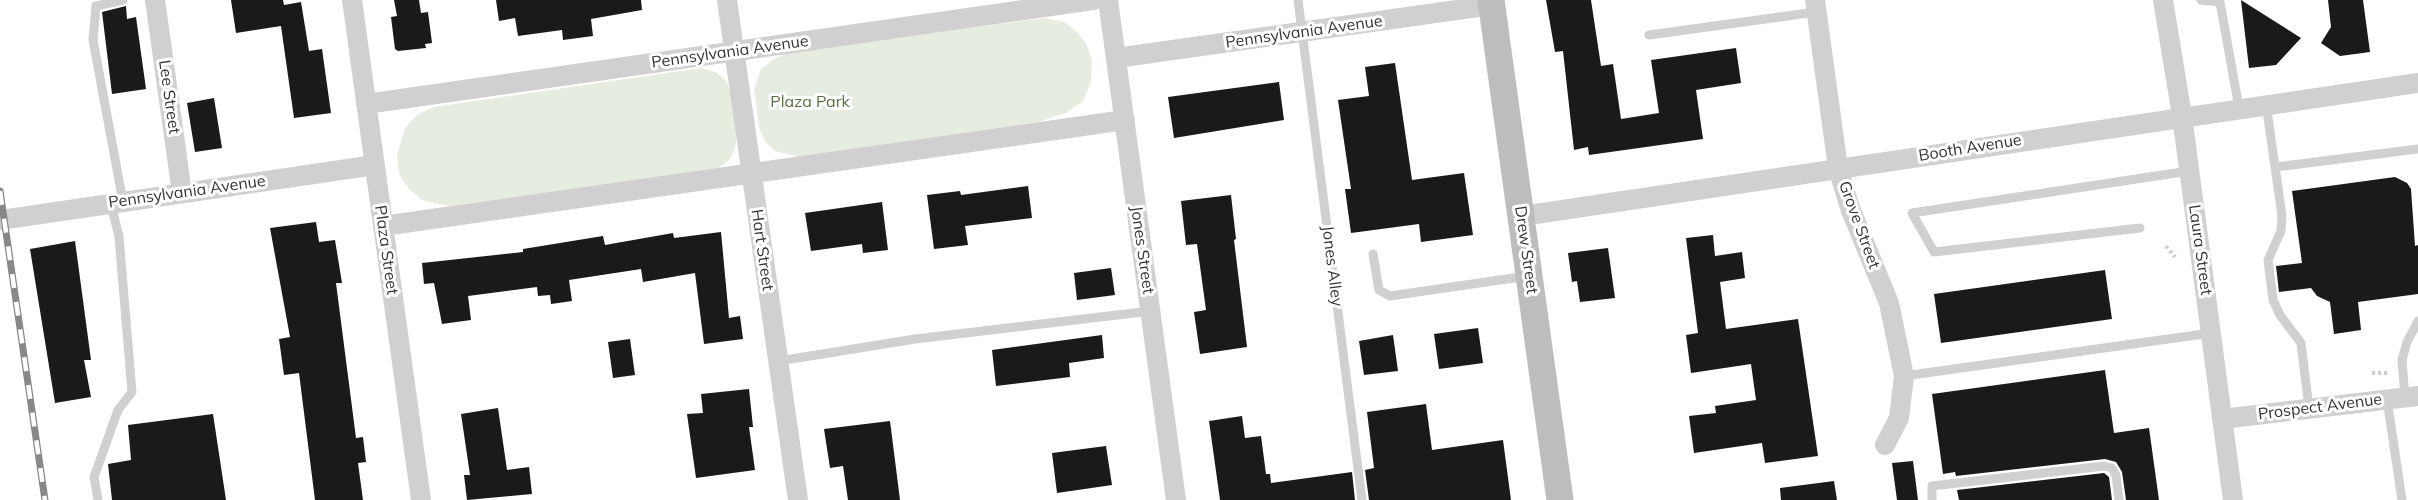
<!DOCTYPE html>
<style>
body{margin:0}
canvas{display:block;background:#fff}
</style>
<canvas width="2418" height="500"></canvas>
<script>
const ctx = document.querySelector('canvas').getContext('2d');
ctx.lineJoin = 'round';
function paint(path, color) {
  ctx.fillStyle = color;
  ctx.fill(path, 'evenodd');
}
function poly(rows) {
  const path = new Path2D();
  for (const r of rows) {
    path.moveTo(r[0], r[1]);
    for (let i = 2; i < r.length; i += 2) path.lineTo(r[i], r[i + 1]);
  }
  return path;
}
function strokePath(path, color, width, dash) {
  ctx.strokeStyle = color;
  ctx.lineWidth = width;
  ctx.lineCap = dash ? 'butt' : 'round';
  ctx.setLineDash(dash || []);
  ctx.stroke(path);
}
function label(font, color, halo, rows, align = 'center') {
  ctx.font = font + ' Mulish,sans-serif';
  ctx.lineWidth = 6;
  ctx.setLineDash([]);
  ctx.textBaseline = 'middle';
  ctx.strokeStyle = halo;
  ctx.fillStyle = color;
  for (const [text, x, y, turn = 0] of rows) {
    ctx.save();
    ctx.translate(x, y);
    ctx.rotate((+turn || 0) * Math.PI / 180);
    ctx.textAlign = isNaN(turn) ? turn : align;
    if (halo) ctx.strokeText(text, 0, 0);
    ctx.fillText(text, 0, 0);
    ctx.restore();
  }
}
const green = poly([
 [1044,18,1065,22,1078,33,1087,45,1092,61,1091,81,1083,101,1066,113,1038,122,798,157,775,151,765,141,759,127,754,89,761,69,774,59,791,52],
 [701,68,716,72,726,81,732,94,737,134,735,148,730,159,720,167,708,171,449,206,422,200,410,190,399,174,397,155,405,128,417,115,434,107]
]);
const building = poly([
 [231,0,283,0,284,5,301,2,309,51,322,49,331,113,294,118,281,26,236,33],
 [394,0,419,0,421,13,428,12,432,43,425,44,426,48,398,51,395,49,391,17,397,16],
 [496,0,641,0,642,10,591,19,593,36,563,40,562,30,518,36,515,18,499,21],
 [1546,0,1591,0,1601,66,1613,64,1621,119,1659,113,1651,60,1736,48,1741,83,1696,90,1703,139,1589,155,1588,147,1574,150,1563,51,1555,52],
 [2241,0,2301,38,2276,65,2249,68],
 [2328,0,2363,0,2370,52,2340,56,2321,43,2331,27],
 [126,6,127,19,136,17,146,89,112,94,102,12],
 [1395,63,1412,180,1464,173,1473,235,1421,242,1419,224,1351,233,1345,189,1351,189,1338,100,1369,96,1365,67],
 [1279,82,1284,120,1174,138,1168,97],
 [214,98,222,148,195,152,187,103],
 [2395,177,2407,183,2411,189,2415,246,2418,245,2418,294,2358,302,2361,330,2334,334,2330,302,2317,296,2311,288,2279,292,2276,266,2302,263,2292,191],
 [1028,186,1032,218,965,226,968,245,934,249,927,195,960,191,961,195],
 [1231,195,1236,239,1234,240,1247,347,1200,354,1194,312,1206,310,1197,244,1186,245,1181,201],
 [882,202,888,250,863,253,862,244,811,251,805,213],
 [316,222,319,242,335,240,342,283,336,283,356,438,363,437,366,462,358,463,363,500,315,500,299,373,284,375,279,339,290,337,270,228],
 [721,232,729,318,740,316,743,339,704,344,695,273,643,282,641,269,569,280,572,301,551,304,550,295,538,296,537,287,468,296,471,320,442,324,434,283,424,284,422,263,523,252,523,249,603,236,605,245,673,233,674,238],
 [1713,235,1715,256,1742,252,1745,278,1720,282,1726,329,1798,319,1818,456,1765,463,1762,443,1694,453,1689,416,1716,413,1715,406,1756,400,1751,364,1691,373,1686,335,1698,333,1686,238],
 [75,241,91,360,84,360,91,397,55,403,30,249],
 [1608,248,1615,298,1580,302,1577,281,1572,282,1568,253],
 [1111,268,1115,295,1077,300,1074,273],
 [2105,270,2112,319,1941,343,1934,294],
 [1478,328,1483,363,1439,369,1434,334],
 [1102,335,1104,358,1069,363,1070,377,996,386,992,350],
 [1393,335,1398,371,1364,375,1359,341],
 [630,339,635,375,613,378,608,342],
 [2105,370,2114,433,2149,428,2159,500,2126,500,2122,472,2116,462,2105,459,1956,476,1955,472,1943,474,1932,394],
 [749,389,753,427,749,427,755,470,696,478,687,414,703,413,701,394],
 [1426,404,1432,450,1503,440,1511,500,1369,500,1365,470,1374,468,1367,412],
 [498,408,507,470,529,467,532,494,467,500,464,475,470,475,461,414],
 [213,414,226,500,112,500,108,464,131,460,128,425],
 [1242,416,1245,438,1261,436,1266,474,1270,474,1271,483,1352,472,1355,500,1220,500,1209,421],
 [890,421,900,500,848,500,843,466,830,468,824,429],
 [1106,446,1112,485,1057,493,1052,453],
 [1913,461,1918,500,1897,500,1892,463],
 [2104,473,2109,477,2112,500,1959,500,1957,490],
 [1834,481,1837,500,1781,500,1780,488]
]);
const path = poly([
 [2166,246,2175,257],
 [2372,373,2387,373]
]);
const lane = poly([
 [1298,0,1362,500],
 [2201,0,2220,2,2239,108],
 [1649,35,1816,12],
 [2266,104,2282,216,2281,231,2268,260,2273,300,2280,315,2301,343,2309,408],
 [2276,167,2418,149],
 [123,202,93,40,96,6,123,0],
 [2140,228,1934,252,1912,213,2189,171],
 [1373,254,1379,290,1390,296,1527,276],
 [779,361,915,339,1151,311],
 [1904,376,2211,333],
 [2405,397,2402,360,2407,342,2418,321],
 [2387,399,2402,500],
 [98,500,94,477,118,410,132,392,119,237,111,204],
 [1932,500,1932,486,2104,466,2112,468,2116,475,2119,500]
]);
const street = poly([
 [155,0,182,193],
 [352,0,421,500],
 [727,0,798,500],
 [1108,0,1176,500],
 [1815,0,1838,168,1850,208,1889,303,1904,376,1899,418,1885,445],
 [2163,0,2182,116,2233,500],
 [1116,58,1492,5],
 [366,104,1093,0],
 [1522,216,2418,83],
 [0,220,375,165],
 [383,226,1125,120],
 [2222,419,2418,396]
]);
const secondary = poly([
 [1491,0,1560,500]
]);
const rail = poly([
 [0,191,45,500]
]);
const streetNames = [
 ["Pennsylvania Avenue",1304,32,-8],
 ["Pennsylvania Avenue",730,52,-8],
 ["Lee Street",169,97,82],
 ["Booth Avenue",1970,148,-9],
 ["Pennsylvania Avenue",187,192,-8],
 ["Grove Street",1859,225,70],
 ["Plaza Street",386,250,82],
 ["Hart Street",762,250,82],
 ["Jones Street",1142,250,82],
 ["Drew Street",1526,250,82],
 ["Laura Street",2200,250,82],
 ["Jones Alley",1332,266,83],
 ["Prospect Avenue",2320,407,-7]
];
const parkNames = [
 ["Plaza Park",810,102]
];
paint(green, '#e6ecdf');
paint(building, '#1a1a1a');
strokePath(path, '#cdcdcd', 4, [3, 3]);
strokePath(lane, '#d0d0d0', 9);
strokePath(street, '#d0d0d0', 20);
strokePath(secondary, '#bdbdbd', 27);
strokePath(rail, '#888', 7);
strokePath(rail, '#fff', 4.5, [14]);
label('16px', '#333', '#fff', streetNames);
label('16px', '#56703f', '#fff', parkNames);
</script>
